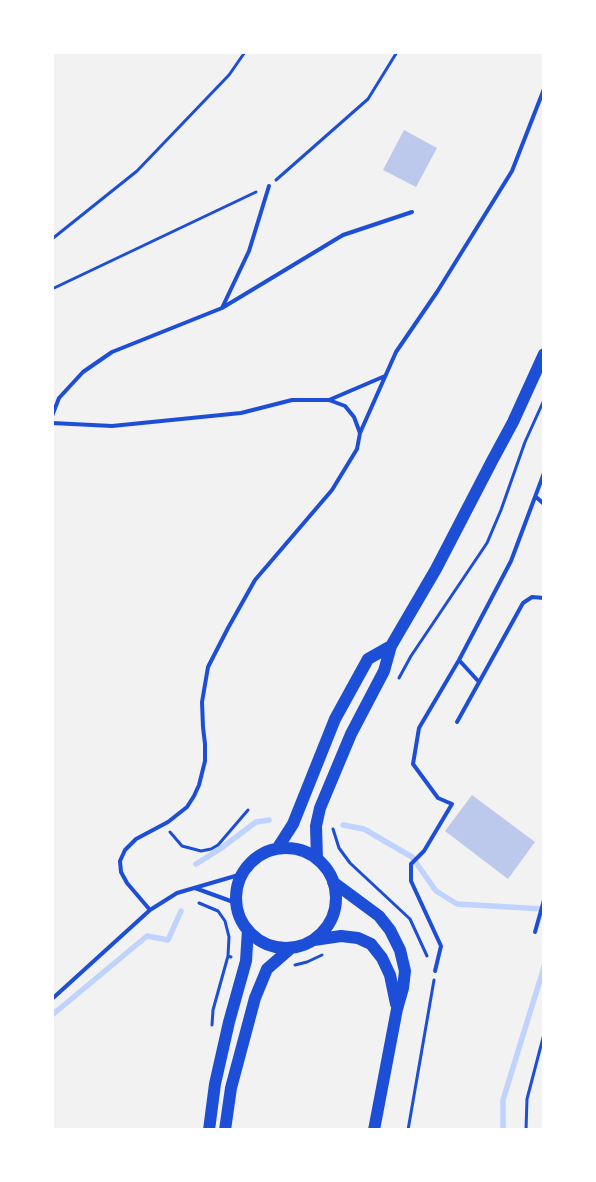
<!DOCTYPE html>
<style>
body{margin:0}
#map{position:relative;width:596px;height:1182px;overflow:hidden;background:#f2f2f2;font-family:Figtree,sans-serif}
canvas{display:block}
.frame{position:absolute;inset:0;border:54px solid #fff;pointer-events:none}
</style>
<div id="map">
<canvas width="596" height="1182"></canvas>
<div class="frame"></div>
</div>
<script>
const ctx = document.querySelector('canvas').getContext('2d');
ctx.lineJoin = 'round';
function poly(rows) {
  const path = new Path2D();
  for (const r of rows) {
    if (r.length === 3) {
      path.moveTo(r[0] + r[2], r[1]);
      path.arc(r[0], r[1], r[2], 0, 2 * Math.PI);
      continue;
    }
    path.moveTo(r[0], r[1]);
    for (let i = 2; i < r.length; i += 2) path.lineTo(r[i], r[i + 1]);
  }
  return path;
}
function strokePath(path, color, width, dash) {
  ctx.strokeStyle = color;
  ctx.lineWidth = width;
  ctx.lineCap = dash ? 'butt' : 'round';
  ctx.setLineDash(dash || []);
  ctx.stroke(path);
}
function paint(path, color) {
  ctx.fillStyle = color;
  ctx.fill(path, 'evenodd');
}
const stream = poly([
 [343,825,364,829,412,857,436,891,457,904,544,909],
 [196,864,220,849,256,822,269,820],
 [52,1015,147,936,168,940,181,911],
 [503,1130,503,1100,544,967]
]);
const building = poly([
 [404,130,437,148,416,187,383,170],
 [472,795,535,842,508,879,445,831]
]);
const path = poly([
 [276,180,368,99,397,52],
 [52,239,137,171,229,75,245,52],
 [52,289,256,192],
 [399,678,411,656,487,543,501,510,525,442,544,400],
 [333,829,339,848,350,863,410,919,427,956],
 [170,832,182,846,201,851,211,849,218,845,248,810],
 [199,903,218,911,225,921,229,937,228,956,231,957],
 [295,965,307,962,322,955],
 [212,1025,213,1010,228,956],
 [408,1130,434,980],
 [526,1130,527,1099,544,1034]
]);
const service = poly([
 [222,308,249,251,269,186],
 [329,400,385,376],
 [52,416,59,398,83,372,112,352,222,308,343,235,412,212],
 [52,423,112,426,241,413,292,400,329,400,345,406,354,417,360,433,357,449,332,490,255,580,228,628,208,667,202,702,203,727,205,744,205,761,199,785,194,796,187,807,168,822,136,839,125,850,120,861,121,872,127,883,150,910],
 [360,433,396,352,437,292,512,171,544,89],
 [536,497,544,504],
 [459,660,479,682],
 [457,722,523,603,532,597,544,598],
 [195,888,236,903],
 [535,932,544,900],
 [435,971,441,946,411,881,411,864,424,851,452,804,438,798,413,764,419,728,459,660,511,561,544,473],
 [52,999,150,910,177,893,242,874]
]);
const primary = poly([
 [286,898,50],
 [277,849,293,824,335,719,368,659,391,646],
 [317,859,316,826,320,808,351,734,384,671,391,646,436,569,492,461,513,422,544,354],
 [333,882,379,916,390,930,400,950,405,971,403,988,397,1009,374,1130],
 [314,940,341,936,358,938,371,944,382,958,390,975,396,1004],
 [209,1130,215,1084,229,1022,246,961,248,930],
 [225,1130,231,1088,255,998,267,969,291,948]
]);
strokePath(stream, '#bfd3fe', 5.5);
paint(building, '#bdc9ec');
strokePath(path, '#1d4ed8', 3);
strokePath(service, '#1d4ed8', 4);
strokePath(primary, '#1d4ed8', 12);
</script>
